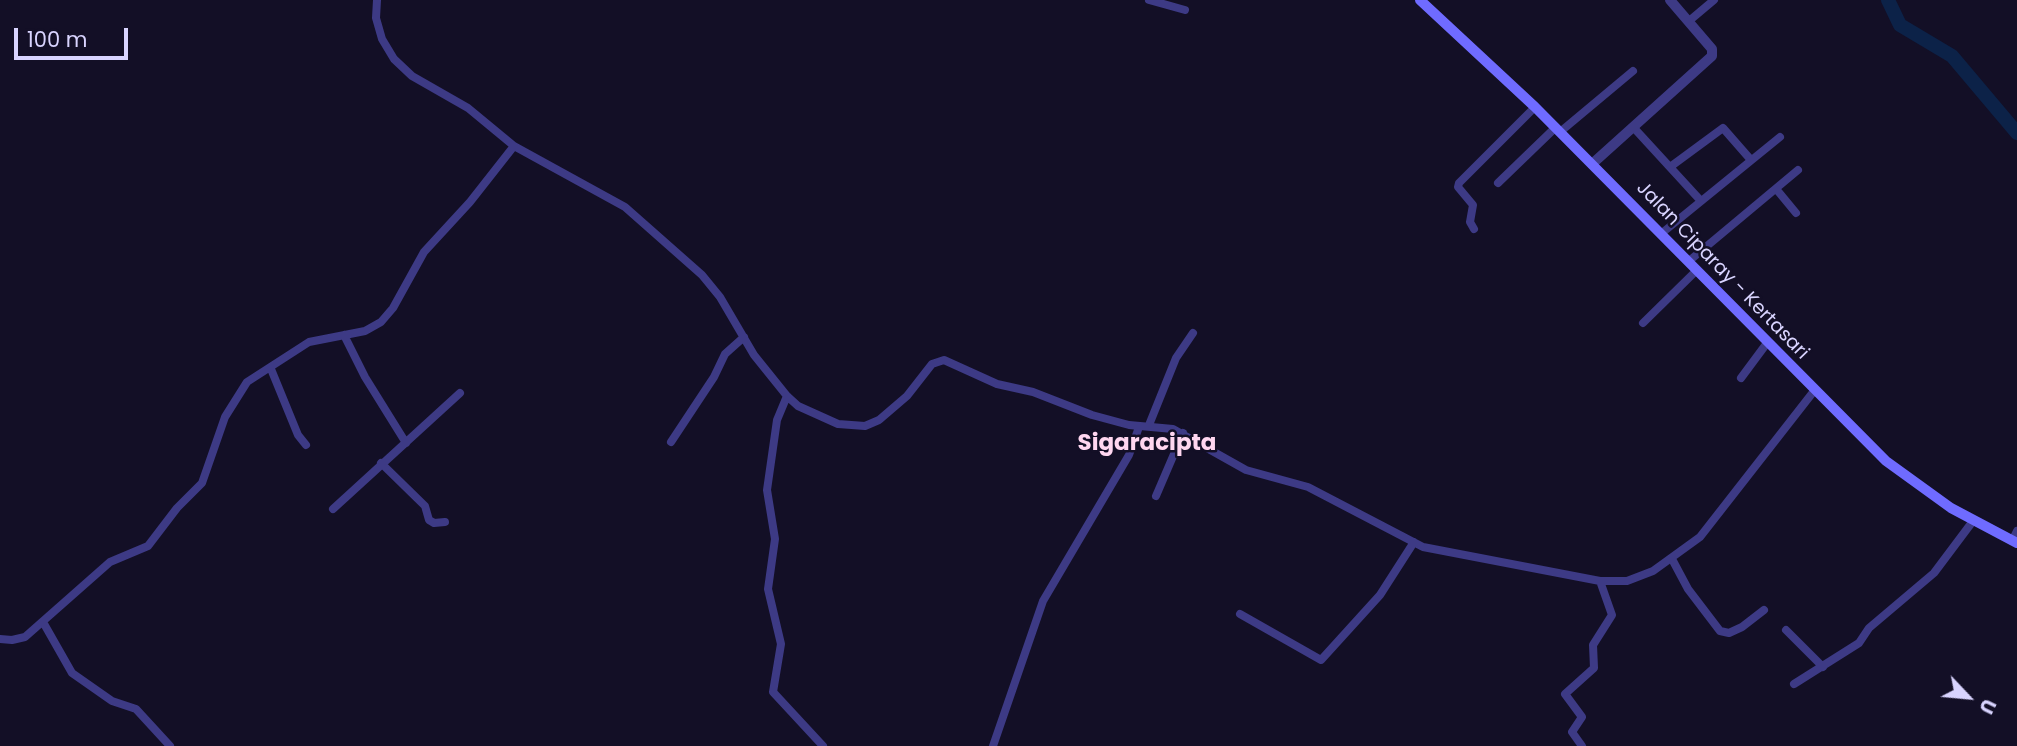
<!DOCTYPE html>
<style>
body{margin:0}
#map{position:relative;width:2017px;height:746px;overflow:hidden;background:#130f26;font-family:Poppins,sans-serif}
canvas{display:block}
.north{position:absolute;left:1933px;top:662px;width:70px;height:70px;-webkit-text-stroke:5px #130f26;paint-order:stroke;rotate:116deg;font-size:19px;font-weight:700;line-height:28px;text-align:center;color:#d9d4ff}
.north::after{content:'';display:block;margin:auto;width:24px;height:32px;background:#d9d4ff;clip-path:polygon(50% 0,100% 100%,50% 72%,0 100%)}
.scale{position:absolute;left:14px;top:28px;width:114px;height:32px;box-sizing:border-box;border:4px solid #d9d4ff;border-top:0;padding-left:9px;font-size:21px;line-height:24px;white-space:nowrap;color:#d9d4ff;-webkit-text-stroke:5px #130f26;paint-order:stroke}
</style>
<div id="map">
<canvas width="2017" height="746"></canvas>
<div class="north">U</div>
<div class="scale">100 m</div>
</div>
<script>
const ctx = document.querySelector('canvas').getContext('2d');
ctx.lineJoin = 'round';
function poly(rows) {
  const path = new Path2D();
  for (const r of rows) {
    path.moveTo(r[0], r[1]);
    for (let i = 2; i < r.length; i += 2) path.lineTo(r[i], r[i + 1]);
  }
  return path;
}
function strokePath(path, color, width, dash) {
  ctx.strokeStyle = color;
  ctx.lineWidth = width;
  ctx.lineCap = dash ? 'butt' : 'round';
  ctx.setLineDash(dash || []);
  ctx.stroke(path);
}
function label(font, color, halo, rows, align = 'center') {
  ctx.font = font + ' Poppins,sans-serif';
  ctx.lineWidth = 5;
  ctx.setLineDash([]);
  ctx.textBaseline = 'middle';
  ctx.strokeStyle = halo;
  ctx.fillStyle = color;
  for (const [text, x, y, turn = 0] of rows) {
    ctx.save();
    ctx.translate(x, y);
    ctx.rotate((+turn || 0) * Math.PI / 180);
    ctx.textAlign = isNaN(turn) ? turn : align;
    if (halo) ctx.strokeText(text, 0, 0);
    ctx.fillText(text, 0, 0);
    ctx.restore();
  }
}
const river = poly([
 [1888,0,1900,25,1952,56,2017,133]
]);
const minor = poly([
 [377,0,376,18,382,39,394,59,412,76,468,108,514,146,625,207,702,275,720,297,754,355,787,396,798,406,838,424,865,426,879,420,907,396,932,364,944,360,997,384,1033,392,1092,415,1129,425,1173,429,1246,470,1308,487,1423,547,1600,581,1627,581,1653,571,1700,537,1814,391],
 [1149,0,1185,10],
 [1689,21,1714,0],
 [1634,128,1701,201],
 [1560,132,1633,71],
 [1670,167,1723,128,1751,160],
 [1498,183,1556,127],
 [1777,190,1796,213],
 [1474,229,1470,222,1473,205,1458,187,1459,183,1535,107],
 [1662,233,1780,137],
 [1689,261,1798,170],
 [1643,323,1697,270],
 [344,335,365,377,406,443],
 [271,369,298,435,306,445],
 [1741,378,1767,343],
 [787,396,777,420,767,490,775,539,768,589,781,644,773,692,823,746],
 [1149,425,1176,358,1193,333],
 [671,442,714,377,725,354,744,337],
 [381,463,425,506,429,520,434,523,445,522],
 [1156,496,1183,433],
 [333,509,460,393],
 [2012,541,2017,531],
 [1672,559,1688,589,1720,631,1729,633,1742,627,1764,610],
 [1240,614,1321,660,1380,595,1414,542],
 [43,622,72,673,112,701,136,709,170,746],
 [1786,630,1823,667],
 [0,639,12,640,25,637,110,562,148,546,177,508,202,483,225,417,247,382,309,342,365,331,381,322,393,308,424,252,470,202,514,146],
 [1794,684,1859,643,1869,628,1934,573,1973,521],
 [993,746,1043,601,1129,455,1139,427],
 [1582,746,1572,732,1582,717,1565,694,1594,668,1593,645,1612,615,1600,581]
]);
const tertiary = poly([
 [1592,164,1712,56,1712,49,1670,0]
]);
const secondary = poly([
 [1420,0,1535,107,1886,461,1951,508,2017,543]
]);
const streetNames = [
 ["Jalan Ciparay - Kertasari",1722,271,46]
];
const quarterNames = [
 ["Sigaracipta",1147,444]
];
strokePath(river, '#0c2248', 14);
strokePath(minor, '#3d3a85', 8);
strokePath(tertiary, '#3d3a85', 10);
strokePath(secondary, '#6f6bff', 10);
label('19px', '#d9d4ff', '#130f26', streetNames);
label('bold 23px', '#ffd6f0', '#130f26', quarterNames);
</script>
